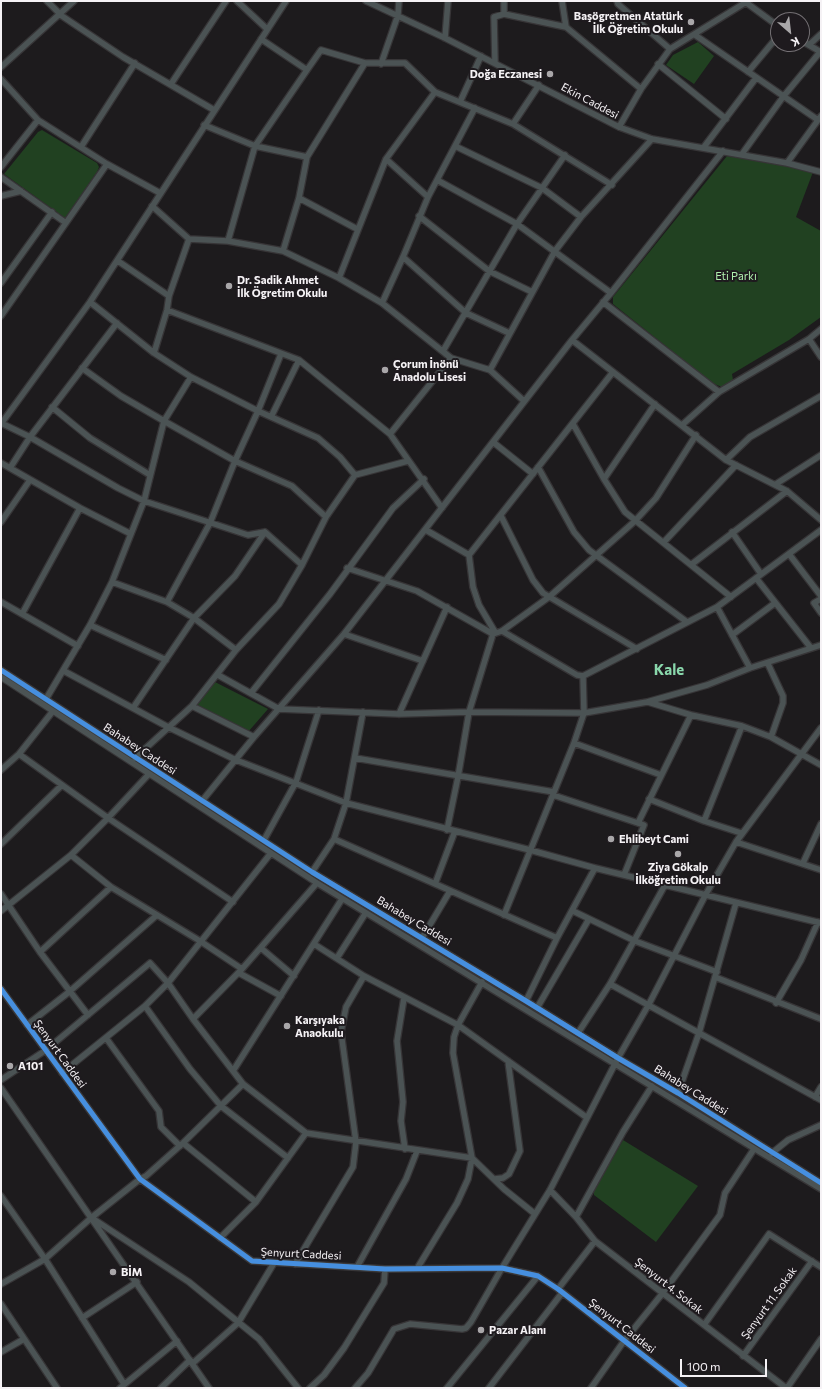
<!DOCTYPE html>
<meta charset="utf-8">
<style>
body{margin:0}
#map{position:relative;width:822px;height:1389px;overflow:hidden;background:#1d1b1d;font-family:Commissioner,sans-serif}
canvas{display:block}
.frame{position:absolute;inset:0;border:2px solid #f5f2f5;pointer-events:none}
.north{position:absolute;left:770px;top:12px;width:40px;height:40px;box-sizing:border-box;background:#1e1a1e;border:1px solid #747074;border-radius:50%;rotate:152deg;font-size:11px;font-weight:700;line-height:16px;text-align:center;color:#f5f2f5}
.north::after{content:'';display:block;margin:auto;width:14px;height:18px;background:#a9a7a9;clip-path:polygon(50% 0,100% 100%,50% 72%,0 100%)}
.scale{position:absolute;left:680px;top:1359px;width:87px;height:18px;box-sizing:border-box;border:2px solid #f5f2f5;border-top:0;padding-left:5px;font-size:12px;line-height:14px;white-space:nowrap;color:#f5f2f5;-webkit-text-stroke:3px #1e1a1e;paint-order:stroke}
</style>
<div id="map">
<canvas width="822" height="1389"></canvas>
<div class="frame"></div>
<div class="north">K</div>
<div class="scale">100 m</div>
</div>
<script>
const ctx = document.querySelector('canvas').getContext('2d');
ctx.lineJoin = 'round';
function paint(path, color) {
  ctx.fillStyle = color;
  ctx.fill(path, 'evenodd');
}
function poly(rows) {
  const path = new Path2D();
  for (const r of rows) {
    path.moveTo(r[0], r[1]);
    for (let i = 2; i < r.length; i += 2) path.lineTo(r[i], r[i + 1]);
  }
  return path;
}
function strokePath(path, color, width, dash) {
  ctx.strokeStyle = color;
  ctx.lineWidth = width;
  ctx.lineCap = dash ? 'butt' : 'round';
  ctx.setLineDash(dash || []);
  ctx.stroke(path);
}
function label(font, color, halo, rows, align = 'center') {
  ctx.font = font + ' Commissioner,sans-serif';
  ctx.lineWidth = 4;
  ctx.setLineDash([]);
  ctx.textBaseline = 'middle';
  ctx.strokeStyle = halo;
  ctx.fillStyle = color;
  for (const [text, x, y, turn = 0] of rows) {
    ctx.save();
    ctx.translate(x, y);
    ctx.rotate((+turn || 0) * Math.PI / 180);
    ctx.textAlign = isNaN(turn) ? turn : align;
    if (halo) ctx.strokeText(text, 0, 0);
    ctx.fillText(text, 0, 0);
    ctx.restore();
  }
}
const green = poly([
 [698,42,714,56,694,84,666,65,673,55],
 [42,130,97,163,99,167,97,172,65,218,4,174,38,132],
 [727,156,769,162,813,172,796,217,821,231,821,317,789,340,732,374,733,380,722,387,712,383,613,304,613,297],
 [215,682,268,709,248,732,196,705],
 [623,1140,698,1186,656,1242,594,1195,594,1191]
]);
const minor = poly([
 [47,1,62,16,123,57,214,110],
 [237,1,267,29],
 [366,1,445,38,619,127,652,139,787,163,821,172],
 [562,1,566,27,641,89],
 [617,1,618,4,670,49],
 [744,1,778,26],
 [504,14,504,1],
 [695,35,818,120],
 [445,38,448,1],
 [261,39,307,70,321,50,365,63,405,63,435,92,513,124,612,185],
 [802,41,821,52],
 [809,45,821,34],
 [495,63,494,17,504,14,566,27],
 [381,64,398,15,399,1],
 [658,64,726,119],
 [1,67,74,1],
 [748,72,778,36],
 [1,79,38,120,107,164,160,193],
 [171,84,226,1],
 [460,102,481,56],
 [513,124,539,85],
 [204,125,255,146,307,157],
 [619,127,641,89,670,49,748,1],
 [455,146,542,188,581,217],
 [81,147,135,63],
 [704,147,756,78],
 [742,154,783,97,820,52],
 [386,159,428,197],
 [787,163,821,116],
 [1,167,38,120],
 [1,177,66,223],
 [437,180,517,224,611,293],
 [1,196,21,191],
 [299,198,357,229],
 [152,206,189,239,228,241,283,251,339,278,382,303,451,358,490,370,524,401],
 [419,216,489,271,532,292],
 [228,241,255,146,307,70],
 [283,251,299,198,307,157,365,63],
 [403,257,466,313,509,333],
 [118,261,169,296],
 [339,278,386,159,435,92],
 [1,283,52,212],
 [90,302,154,353,191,377,258,411,318,438,340,457,355,475],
 [603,302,719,392],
 [382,303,403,257,428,197,475,108],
 [167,310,299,360,390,434,442,508],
 [1,316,107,164],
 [809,339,821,357],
 [572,340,726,460,787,491,821,520],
 [443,351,517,224,565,155],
 [154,353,167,310,169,296,189,239],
 [82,368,121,396,164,421,235,461,292,486,326,517],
 [490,370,555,251,581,217,652,139],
 [52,407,90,438,150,475],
 [271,417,299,360],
 [1,423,30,437,118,488,144,501,248,535,265,532,302,565],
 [1,424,90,302,286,1],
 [573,424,604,479,625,512,731,597],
 [682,425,719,392,809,339,821,329],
 [390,434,451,358],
 [493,442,533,474],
 [726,460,750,437,821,396],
 [1,463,80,508,131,534],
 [538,467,574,532,589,550,687,622],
 [10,468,30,437,117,323],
 [604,479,655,404],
 [776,484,821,455],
 [501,516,533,580,543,593,637,649],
 [1,522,30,480],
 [426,530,469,555],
 [732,532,761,574],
 [664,542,736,465],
 [789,554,821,596],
 [692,564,787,491],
 [347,568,417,591,493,634],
 [756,578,811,648],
 [112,582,167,602,194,618,236,650],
 [821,599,814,603,821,613],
 [1,602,78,646],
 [167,602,210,523,235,461,258,411,281,354],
 [717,607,750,668],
 [22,614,80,508],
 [90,625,166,660],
 [502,631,577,675,583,676,717,607,821,530],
 [495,632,479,605,473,587,469,555,613,372],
 [344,634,423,661],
 [732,635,775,603],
 [768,664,783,696,783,703,771,737],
 [1,670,312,872,526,1001,618,1058,678,1093,821,1183],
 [64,671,168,727,236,760,346,803,530,850,595,868,821,923],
 [218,675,279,709,399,714,469,712,584,713,647,702,707,685,750,668,821,645],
 [1,677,317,883,821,1189],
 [251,693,330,594,393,508,424,479],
 [46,699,90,625,112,582,144,501,164,421,191,377],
 [648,702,691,715,742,726,771,737,821,765],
 [192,706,254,737],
 [133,708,194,618,235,576,265,532],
 [399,714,447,607],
 [574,743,661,775],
 [19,754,108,818,233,902],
 [135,758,192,706,236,650,279,604,302,565,326,517,355,475,408,461],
 [355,758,554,792],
 [1,770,19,754,53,711],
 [553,795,644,825,624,875],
 [649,799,704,821,741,833],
 [202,801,254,737,344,634,572,340,611,293,723,151],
 [704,821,742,726],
 [638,823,691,715],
 [447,830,458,777,469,712,493,634,502,631,549,597,635,521,656,498,696,435],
 [334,839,557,938],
 [264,840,296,782,319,710],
 [736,842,821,870],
 [1,844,62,785],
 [71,855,111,887,200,941,242,969],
 [803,863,821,824],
 [312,872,334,839,346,803,363,712],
 [435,884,455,831],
 [1,894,40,952,88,1015],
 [1,911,71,855,108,818,148,775],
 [573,911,635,941,717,972],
 [504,915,574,743,584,713,583,676],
 [422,938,450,891],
 [314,944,364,976,458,1025,586,1117],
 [261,948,294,976],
 [40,952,111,887],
 [337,958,365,914],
 [239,973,281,996],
 [715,977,821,1019],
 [610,984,821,1100],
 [1,989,140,1179,252,1261,385,1269,502,1268,538,1276,558,1289,685,1388],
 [404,998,397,1041,403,1102,401,1121,405,1149],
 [526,1001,557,938,595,868],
 [776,1003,801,960,818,922],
 [145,1006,190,1069,221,1106,288,1158],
 [537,1008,589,919],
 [193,1019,242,969,317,883],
 [27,1025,69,992,157,915],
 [578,1033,610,984,665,885],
 [106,1038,159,1111,161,1127,180,1146],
 [233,1071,342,899],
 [62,1073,145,1006,168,983,271,853],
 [1,1080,46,1050,150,963,168,983,193,1019,243,1084,306,1133,472,1158,504,1189,535,1214],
 [1,1088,209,1388],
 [678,1093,699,1033,736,903],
 [815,1097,821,1087],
 [183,1143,256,1202],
 [772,1153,788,1140,821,1125],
 [495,1179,503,1178,509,1174,520,1151,508,1061],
 [550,1190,576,1217,595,1241,786,1388],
 [1,1196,45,1259,124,1384],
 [576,1217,623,1132,652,1086],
 [95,1220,189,1282,259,1339,298,1388],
 [220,1238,256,1202,306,1133],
 [295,1264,353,1167,356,1142,341,1032,346,1007,364,976],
 [357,1267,406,1179,417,1151],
 [418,1267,457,1203,468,1179,472,1158,453,1053,454,1037,458,1025,482,982],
 [1,1284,45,1259,91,1218,140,1179,146,1176,183,1143,243,1084],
 [558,1289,595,1241],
 [1,1304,57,1388],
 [82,1318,137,1282],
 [704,1325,769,1234,821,1267],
 [1,1352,24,1339],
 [743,1356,812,1261],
 [193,1363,238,1323,274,1263],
 [120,1388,177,1341],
 [161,1388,190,1360],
 [310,1388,324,1375,344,1348,384,1283,385,1269],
 [355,1388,368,1373,394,1329,410,1324,462,1329,466,1328,471,1322,502,1268,550,1190,618,1058,649,1004,706,894,736,842,821,728],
 [447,1388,538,1276],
 [489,1388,562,1293],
 [591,1388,624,1341,662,1294,720,1215,725,1193,754,1149],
 [787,1388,821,1339]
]);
const cycleway = poly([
 [1,670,312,872,526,1001,618,1058,678,1093,821,1183],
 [1,989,140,1179,252,1261,385,1269,502,1268,538,1276,558,1289,685,1388]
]);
const markers = [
 [691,22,4,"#a9a7a9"],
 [550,74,4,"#a9a7a9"],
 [229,286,4,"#a9a7a9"],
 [385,370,4,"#a9a7a9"],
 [611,839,4,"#a9a7a9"],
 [678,854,4,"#a9a7a9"],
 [287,1026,4,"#a9a7a9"],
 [10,1066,4,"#a9a7a9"],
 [113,1272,4,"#a9a7a9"],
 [481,1330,4,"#a9a7a9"]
];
const poiNames = [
 ["Başögretmen Atatürk",683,16,"right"],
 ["İlk Öğretim Okulu",683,29,"right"],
 ["Doğa Eczanesi",542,74,"right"],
 ["Dr. Sadik Ahmet",237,280],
 ["İlk Ögretim Okulu",237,293],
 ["Çorum İnönü",393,364],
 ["Anadolu Lisesi",393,377],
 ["Ehlibeyt Cami",619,839],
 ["Ziya Gökalp",678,867,"center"],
 ["İlköğretim Okulu",678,880,"center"],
 ["Karşıyaka",295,1020],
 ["Anaokulu",295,1033],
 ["A101",18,1066],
 ["BİM",121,1272],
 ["Pazar Alanı",489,1330]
];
const streetNames = [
 ["Ekin Caddesi",590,101,28],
 ["Bahabey Caddesi",140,749,33],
 ["Bahabey Caddesi",414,921,31],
 ["Şenyurt Caddesi",60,1054,54],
 ["Bahabey Caddesi",691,1090,32],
 ["Şenyurt Caddesi",301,1254,3],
 ["Şenyurt 4. Sokak",669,1286,38],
 ["Şenyurt 11. Sokak",769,1303,-54],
 ["Şenyurt Caddesi",622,1326,38]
];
const parkNames = [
 ["Eti Parkı",736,276]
];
const districtNames = [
 ["Kale",669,670]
];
paint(green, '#214121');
strokePath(minor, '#373537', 8);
strokePath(minor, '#4b5354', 5.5);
strokePath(cycleway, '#468fdf', 5);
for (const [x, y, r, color] of markers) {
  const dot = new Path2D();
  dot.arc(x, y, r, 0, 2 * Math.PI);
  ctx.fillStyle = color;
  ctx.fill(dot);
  strokePath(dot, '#1e1a1e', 1.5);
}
label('bold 11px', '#f5f2f5', '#1e1a1e', poiNames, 'left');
label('11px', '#f5f2f5', '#1e1a1e', streetNames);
label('11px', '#afefad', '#1e1a1e', parkNames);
label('bold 15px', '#89d7ab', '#1e1a1e', districtNames);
</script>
